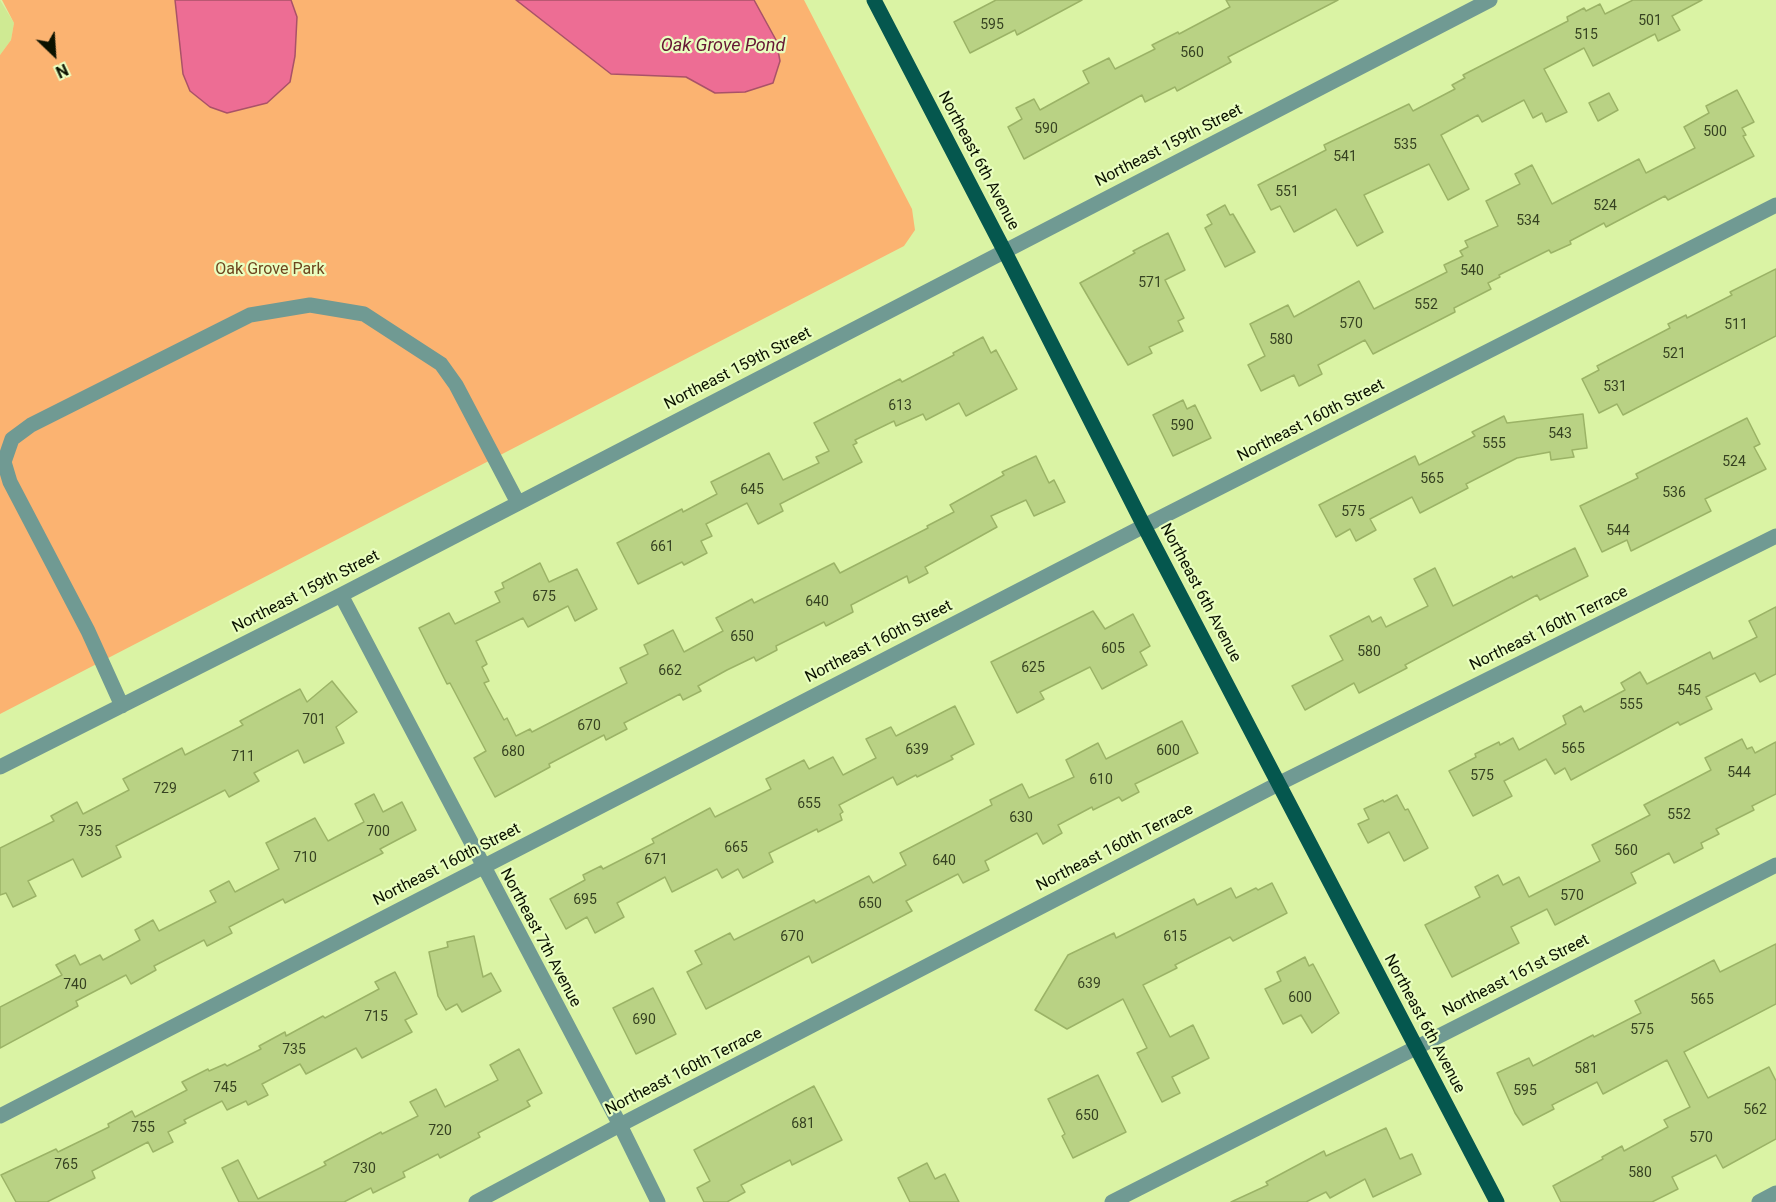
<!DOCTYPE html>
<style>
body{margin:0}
#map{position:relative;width:1776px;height:1202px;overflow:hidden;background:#daf3a4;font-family:Roboto,sans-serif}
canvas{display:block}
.north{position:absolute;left:24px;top:24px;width:60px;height:60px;-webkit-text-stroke:4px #e9fec0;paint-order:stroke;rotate:155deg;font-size:16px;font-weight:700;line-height:24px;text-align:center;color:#0b1200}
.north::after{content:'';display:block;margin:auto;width:21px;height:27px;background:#0b1200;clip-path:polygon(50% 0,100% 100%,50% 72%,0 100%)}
</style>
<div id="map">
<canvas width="1776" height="1202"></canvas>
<div class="north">N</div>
</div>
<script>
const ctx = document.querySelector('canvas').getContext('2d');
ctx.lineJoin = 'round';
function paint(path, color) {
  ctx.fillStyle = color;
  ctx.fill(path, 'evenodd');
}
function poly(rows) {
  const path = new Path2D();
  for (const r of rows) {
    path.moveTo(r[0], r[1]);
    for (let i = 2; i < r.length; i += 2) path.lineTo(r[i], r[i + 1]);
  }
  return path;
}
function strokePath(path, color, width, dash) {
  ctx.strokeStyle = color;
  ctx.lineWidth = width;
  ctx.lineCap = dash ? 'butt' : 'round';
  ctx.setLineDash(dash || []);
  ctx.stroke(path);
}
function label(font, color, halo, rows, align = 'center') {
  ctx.font = font + ' Roboto,sans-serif';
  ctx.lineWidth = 4.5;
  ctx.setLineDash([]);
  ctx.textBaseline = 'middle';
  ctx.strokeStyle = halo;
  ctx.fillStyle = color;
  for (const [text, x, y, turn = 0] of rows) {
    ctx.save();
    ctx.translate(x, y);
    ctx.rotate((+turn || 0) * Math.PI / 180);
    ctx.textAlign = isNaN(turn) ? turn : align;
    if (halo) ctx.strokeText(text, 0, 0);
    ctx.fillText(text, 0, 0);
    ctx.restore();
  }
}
const built = poly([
 [0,0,14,23,11,40,0,55]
]);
const green = poly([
 [2,0,804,0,912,209,915,230,904,246,0,714,0,55,11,40,14,23]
]);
const water = poly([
 [175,0,291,0,297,17,295,56,290,82,267,103,227,113,210,107,190,91,183,74,175,0],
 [516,0,754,0,776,40,780,61,773,83,745,92,715,93,686,77,611,74,516,0]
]);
const building = poly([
 [996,0,1082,0,1017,35,1015,30,970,53,954,22,996,0],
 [1226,0,1338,0,1228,57,1231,62,1177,91,1175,87,1145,102,1142,95,1024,159,1008,127,1022,119,1016,108,1034,99,1040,110,1089,83,1083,71,1109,58,1115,69,1155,49,1152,45,1178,32,1179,34,1230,7,1226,0],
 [1633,0,1702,0,1672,16,1680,30,1658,41,1655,34,1593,66,1584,48,1544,69,1567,112,1546,122,1542,113,1533,118,1524,100,1482,122,1478,115,1441,135,1469,189,1448,200,1429,164,1364,195,1383,232,1357,246,1336,209,1294,232,1280,206,1271,210,1258,185,1326,150,1324,145,1409,104,1413,111,1455,89,1452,85,1465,78,1463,75,1568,21,1567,17,1584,8,1586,11,1600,4,1605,14,1633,0],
 [1737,90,1754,122,1742,128,1746,135,1743,136,1754,156,1668,200,1665,196,1606,227,1604,223,1570,241,1571,244,1551,253,1549,250,1499,275,1500,277,1488,283,1491,289,1454,308,1455,312,1373,354,1365,340,1318,365,1322,374,1299,386,1294,375,1261,391,1248,365,1265,356,1250,324,1288,305,1294,317,1359,281,1374,309,1447,272,1444,265,1463,256,1460,251,1468,247,1465,241,1498,226,1486,201,1520,184,1515,174,1532,165,1552,204,1639,159,1646,173,1695,148,1684,127,1709,113,1706,106,1737,90],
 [1609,93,1618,110,1598,121,1589,103,1609,93],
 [1225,205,1230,215,1233,214,1255,252,1225,267,1205,228,1212,224,1207,215,1225,205],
 [1168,233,1185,270,1165,280,1184,318,1178,321,1183,331,1149,347,1152,353,1128,365,1080,283,1135,253,1133,251,1168,233],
 [1776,269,1776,336,1623,415,1617,404,1599,413,1582,379,1599,370,1597,366,1670,328,1668,324,1686,315,1687,318,1732,295,1730,292,1776,269],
 [983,337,991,353,996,350,1017,389,966,416,959,403,926,420,923,414,896,426,894,421,855,440,857,443,853,445,862,462,780,504,783,511,758,524,747,503,706,524,712,536,701,541,707,553,684,565,682,562,638,584,617,543,682,509,683,512,717,494,711,482,769,453,783,480,819,463,816,457,829,451,814,423,900,379,902,382,954,355,953,353,983,337],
 [1183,400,1187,409,1195,405,1211,438,1173,456,1153,415,1183,400],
 [1583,414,1587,448,1572,450,1574,457,1551,460,1550,452,1517,458,1466,484,1468,488,1420,513,1412,497,1370,519,1376,530,1356,541,1350,529,1336,537,1319,505,1415,456,1419,465,1475,436,1472,432,1504,416,1507,423,1583,414],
 [1747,418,1760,444,1754,447,1766,469,1705,499,1711,511,1631,551,1627,540,1602,552,1580,506,1638,478,1636,474,1747,418],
 [1036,456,1049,483,1054,480,1065,502,1034,516,1026,500,991,516,997,527,925,567,928,573,909,583,907,576,851,605,853,612,826,626,824,622,776,646,777,650,756,661,754,657,727,670,698,686,701,691,683,700,680,694,624,723,627,729,606,740,604,735,549,764,550,767,495,797,474,758,486,751,450,683,447,684,419,628,449,613,455,624,500,602,495,592,504,588,502,583,540,563,549,582,577,569,597,609,575,621,568,606,528,627,523,618,476,641,487,664,482,667,489,681,484,683,504,720,507,718,516,736,530,729,532,732,627,683,620,668,648,654,644,645,673,630,684,652,723,631,716,618,752,599,754,603,834,563,840,573,928,528,927,526,954,512,950,505,1004,475,1002,472,1036,456],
 [1575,548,1588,576,1540,600,1537,595,1405,665,1407,668,1359,693,1354,683,1305,710,1292,686,1343,660,1330,636,1369,616,1372,622,1381,617,1386,627,1428,606,1414,579,1435,568,1453,606,1512,576,1513,578,1575,548],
 [1776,607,1776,674,1760,682,1755,673,1706,697,1712,709,1680,725,1678,722,1571,780,1565,768,1555,774,1546,759,1504,781,1512,796,1473,816,1449,771,1476,757,1475,754,1499,742,1500,745,1513,738,1519,750,1566,724,1563,716,1581,706,1584,712,1625,690,1621,683,1640,672,1647,684,1710,652,1713,659,1757,637,1749,621,1776,607],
 [1093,611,1105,629,1133,614,1150,646,1140,652,1147,665,1102,689,1090,667,1040,692,1044,699,1017,713,991,662,1093,611],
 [332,681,357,712,336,727,344,743,304,763,298,750,254,773,259,781,229,797,225,790,116,846,121,857,82,877,73,859,28,881,36,896,13,907,6,893,0,895,0,848,54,821,51,816,77,802,83,814,129,790,123,779,182,748,185,755,243,725,240,721,300,689,307,702,332,681],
 [955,706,974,744,951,756,953,759,917,777,916,775,897,785,893,777,839,805,843,812,840,814,842,820,818,832,817,829,769,853,773,862,743,878,738,869,722,878,717,869,672,892,665,877,617,903,624,917,595,933,587,917,566,929,550,899,585,880,583,875,601,866,603,869,654,843,652,839,710,808,715,817,771,789,766,779,804,760,809,769,833,757,843,775,876,758,866,739,891,727,896,736,955,706],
 [1182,721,1198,753,1135,784,1139,792,1122,801,1119,797,1093,810,1092,807,1058,825,1062,833,1043,844,1037,833,985,861,989,870,963,883,958,874,906,901,912,911,812,963,809,956,706,1009,687,972,702,964,695,951,730,933,734,940,814,900,816,903,869,876,873,883,906,865,900,853,992,805,990,800,1022,784,1029,798,1074,777,1066,760,1098,743,1106,759,1182,721],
 [1742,739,1747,749,1752,747,1755,753,1776,742,1776,794,1752,806,1754,810,1716,829,1719,834,1701,843,1703,848,1674,863,1669,853,1631,873,1636,883,1555,925,1547,909,1511,927,1519,943,1452,977,1425,925,1480,897,1475,887,1498,875,1503,885,1519,877,1529,897,1600,861,1592,845,1650,815,1644,805,1711,770,1705,758,1742,739],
 [374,794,383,812,402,802,416,830,380,849,383,853,285,903,283,899,229,927,232,933,207,946,204,940,154,966,156,970,131,984,126,975,76,1001,78,1006,0,1048,0,1007,62,975,56,965,75,955,80,965,100,955,103,960,140,940,135,930,153,920,159,931,216,902,210,891,229,881,235,892,279,869,266,843,315,818,328,841,364,822,355,804,374,794],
 [1397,795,1405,810,1408,809,1428,848,1404,861,1389,832,1368,843,1358,824,1369,819,1364,809,1383,800,1384,802,1397,795],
 [1272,883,1287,913,1233,941,1230,937,1175,965,1177,968,1143,985,1170,1037,1193,1025,1209,1058,1172,1077,1180,1093,1162,1102,1137,1053,1147,1048,1123,999,1067,1029,1035,1010,1068,955,1114,933,1116,938,1194,899,1197,905,1231,888,1236,898,1256,888,1258,890,1272,883],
 [474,936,483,977,491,973,501,991,462,1012,457,1004,446,1010,438,996,429,952,448,947,447,942,474,936],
 [1776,944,1776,1004,1684,1052,1708,1098,1769,1067,1776,1081,1776,1139,1723,1168,1716,1155,1672,1177,1678,1189,1652,1202,1561,1202,1553,1186,1603,1159,1602,1157,1622,1146,1624,1151,1668,1127,1664,1120,1690,1107,1667,1060,1603,1094,1597,1082,1552,1105,1554,1109,1523,1125,1515,1113,1497,1073,1529,1058,1533,1066,1593,1035,1594,1037,1641,1013,1635,1001,1714,960,1720,972,1776,944],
 [1305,957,1309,966,1313,964,1339,1013,1312,1033,1301,1015,1283,1024,1265,989,1281,981,1277,972,1305,957],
 [395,972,417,1014,405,1020,412,1032,362,1058,356,1048,306,1074,300,1064,262,1084,268,1095,248,1105,246,1101,227,1110,222,1101,184,1120,186,1123,168,1132,173,1142,153,1152,148,1142,92,1171,95,1178,47,1202,16,1202,1,1175,56,1149,58,1152,109,1127,108,1124,132,1111,135,1117,187,1090,182,1082,208,1069,209,1071,225,1064,227,1066,261,1049,259,1046,285,1032,286,1036,323,1016,325,1018,379,989,375,982,395,972],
 [653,988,676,1034,636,1054,613,1008,653,988],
 [519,1049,542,1093,527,1101,530,1106,478,1133,480,1137,440,1158,438,1154,403,1172,405,1177,373,1193,371,1188,344,1202,239,1202,222,1168,238,1160,258,1199,326,1165,324,1162,381,1132,382,1134,418,1116,410,1102,436,1089,445,1107,498,1080,490,1065,519,1049],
 [1098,1075,1126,1132,1073,1158,1062,1136,1065,1134,1048,1099,1098,1075],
 [814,1086,842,1140,792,1165,790,1160,741,1185,745,1192,727,1202,704,1202,697,1188,710,1181,694,1150,814,1086],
 [1386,1128,1400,1159,1412,1154,1421,1174,1373,1197,1365,1179,1330,1198,1326,1192,1306,1202,1231,1202,1268,1185,1266,1182,1324,1151,1326,1156,1386,1128],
 [927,1163,935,1179,945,1174,959,1202,910,1202,898,1178,927,1163]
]);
const minor = poly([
 [341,595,620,1125,658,1202],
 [122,706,88,631,10,482,4,462,12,439,31,425,250,315,310,305,364,314,441,364,456,385,518,503],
 [0,767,341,595,1490,0],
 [0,1116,1144,526,1776,205],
 [476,1202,620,1125,1278,784,1776,536],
 [1112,1202,1776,865],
 [1759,1202,1776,1193]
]);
const major = poly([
 [874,0,1005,252,1144,526,1497,1202]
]);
const numberNames = [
 ["501",1650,21],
 ["595",992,25],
 ["515",1586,35],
 ["560",1192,53],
 ["590",1046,129],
 ["500",1715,132],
 ["535",1405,145],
 ["541",1345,157],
 ["551",1287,192],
 ["524",1605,206],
 ["534",1528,221],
 ["540",1472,271],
 ["571",1150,283],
 ["552",1426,305],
 ["570",1351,324],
 ["511",1736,325],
 ["580",1281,340],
 ["521",1674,354],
 ["531",1615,387],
 ["613",900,406],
 ["590",1182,426],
 ["543",1560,434],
 ["555",1494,444],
 ["524",1734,462],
 ["565",1432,479],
 ["645",752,490],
 ["536",1674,493],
 ["575",1353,512],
 ["544",1618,531],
 ["661",662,547],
 ["675",544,597],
 ["640",817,602],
 ["650",742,637],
 ["605",1113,649],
 ["580",1369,652],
 ["625",1033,668],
 ["662",670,671],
 ["545",1689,691],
 ["555",1631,705],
 ["701",314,720],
 ["670",589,726],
 ["565",1573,749],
 ["639",917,750],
 ["600",1168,751],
 ["680",513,752],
 ["711",243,757],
 ["544",1739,773],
 ["575",1482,776],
 ["610",1101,780],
 ["729",165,789],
 ["655",809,804],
 ["552",1679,815],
 ["630",1021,818],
 ["735",90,832],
 ["700",378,832],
 ["665",736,848],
 ["560",1626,851],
 ["710",305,858],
 ["671",656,860],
 ["640",944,861],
 ["570",1572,896],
 ["695",585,900],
 ["650",870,904],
 ["670",792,937],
 ["615",1175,937],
 ["639",1089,984],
 ["740",75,985],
 ["600",1300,998],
 ["565",1702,1000],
 ["715",376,1017],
 ["690",644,1020],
 ["575",1642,1030],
 ["735",294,1050],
 ["581",1586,1069],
 ["745",225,1088],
 ["595",1525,1091],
 ["562",1755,1110],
 ["650",1087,1116],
 ["681",803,1124],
 ["755",143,1128],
 ["720",440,1131],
 ["570",1701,1138],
 ["765",66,1165],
 ["730",364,1169],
 ["580",1640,1173]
];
const streetNames = [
 ["Northeast 159th Street",1169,146,-27],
 ["Northeast 6th Avenue",978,161,62],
 ["Northeast 159th Street",738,369,-27],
 ["Northeast 160th Street",1311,421,-27],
 ["Northeast 159th Street",306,592,-27],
 ["Northeast 6th Avenue",1200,593,62],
 ["Northeast 160th Terrace",1549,629,-26],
 ["Northeast 160th Street",879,642,-27],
 ["Northeast 160th Terrace",1115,848,-27],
 ["Northeast 160th Street",447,865,-27],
 ["Northeast 7th Avenue",540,938,62],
 ["Northeast 161st Street",1516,976,-27],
 ["Northeast 6th Avenue",1424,1024,62],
 ["Northeast 160th Terrace",684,1072,-27]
];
const parkNames = [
 ["Oak Grove Park",270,270]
];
const waterNames = [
 ["Oak Grove Pond",723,46]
];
paint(built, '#cfea93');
paint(green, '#fbb371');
paint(water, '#ed6d94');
strokePath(water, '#a95268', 1.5);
paint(building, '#b9d284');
strokePath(building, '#9bb366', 1.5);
strokePath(minor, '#709a93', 15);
strokePath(major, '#05574e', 15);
label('14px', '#364221', null, numberNames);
label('16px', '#0b1200', '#e9fec0', streetNames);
label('16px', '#6e461f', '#e9fec0', parkNames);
label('italic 18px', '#651533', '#e9fec0', waterNames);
</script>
